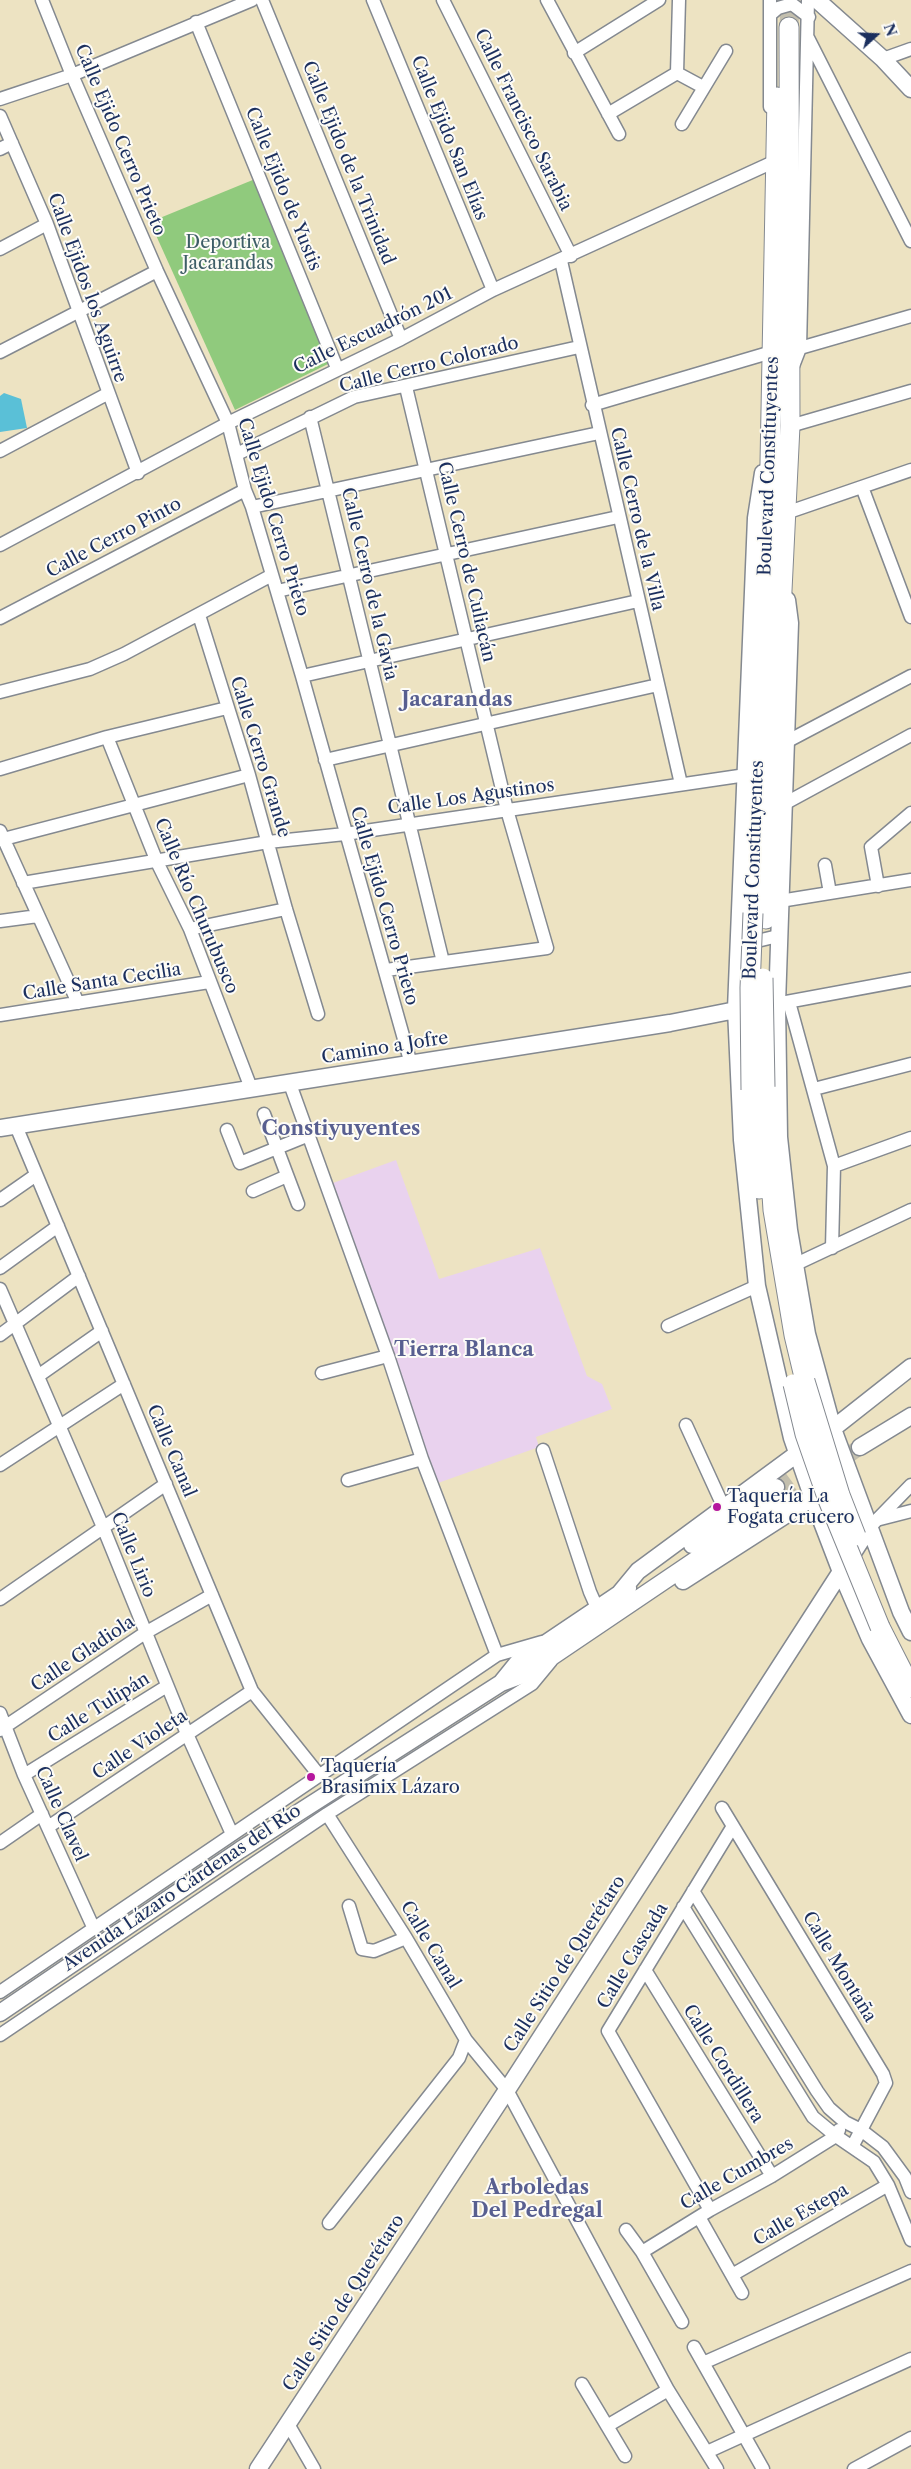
<!DOCTYPE html>
<meta charset="utf-8">
<style>
body{margin:0}
#map{position:relative;width:911px;height:2469px;overflow:hidden;background:#ede3c2;font-family:"Libre Caslon Text",serif}
canvas{display:block}
.north{position:absolute;left:851px;top:10px;width:50px;height:50px;-webkit-text-stroke:4px #fdfcf7;paint-order:stroke;rotate:70deg;font-size:14px;font-weight:700;line-height:20px;text-align:center;color:#1b2f5e}
.north::after{content:'';display:block;margin:auto;width:18px;height:22px;background:#1b2f5e;clip-path:polygon(50% 0,100% 100%,50% 72%,0 100%)}
</style>
<div id="map">
<canvas width="911" height="2469"></canvas>
<div class="north">N</div>
</div>
<script>
const ctx = document.querySelector('canvas').getContext('2d');
ctx.lineJoin = 'round';
function paint(path, color) {
  ctx.fillStyle = color;
  ctx.fill(path, 'evenodd');
}
function poly(rows) {
  const path = new Path2D();
  for (const r of rows) {
    path.moveTo(r[0], r[1]);
    for (let i = 2; i < r.length; i += 2) path.lineTo(r[i], r[i + 1]);
  }
  return path;
}
function strokePath(path, color, width, dash) {
  ctx.strokeStyle = color;
  ctx.lineWidth = width;
  ctx.lineCap = dash ? 'butt' : 'round';
  ctx.setLineDash(dash || []);
  ctx.stroke(path);
}
function label(font, color, halo, rows, align = 'center') {
  ctx.font = font + ' "Libre Caslon Text",serif';
  ctx.lineWidth = 4;
  ctx.setLineDash([]);
  ctx.textBaseline = 'middle';
  ctx.strokeStyle = halo;
  ctx.fillStyle = color;
  for (const [text, x, y, turn = 0] of rows) {
    ctx.save();
    ctx.translate(x, y);
    ctx.rotate((+turn || 0) * Math.PI / 180);
    ctx.textAlign = isNaN(turn) ? turn : align;
    if (halo) ctx.strokeText(text, 0, 0);
    ctx.fillText(text, 0, 0);
    ctx.restore();
  }
}
const built = poly([
 [396,1160,439,1279,540,1248,587,1376,602,1384,612,1409,536,1437,539,1447,438,1483,333,1183]
]);
const green = poly([
 [260,177,330,363,235,410,150,222]
]);
const water = poly([
 [4,393,21,399,27,428,0,432,0,396]
]);
const majorTunnel = poly([
 [776,1487,812,1461],
 [784,1500,860,1447]
]);
const highwayTunnel = poly([
 [789,27,790,0]
]);
const minor = poly([
 [42,0,72,75,157,271,228,423,245,490,252,507,302,676,411,1064],
 [262,0,401,339],
 [373,0,493,290],
 [443,0,571,256],
 [547,0,619,134],
 [771,14,778,8,792,4,809,17],
 [196,22,337,368],
 [808,38,911,241],
 [574,53,659,0],
 [883,59,911,49],
 [677,73,679,0],
 [677,73,703,87],
 [0,99,72,75,252,0],
 [770,107,770,0],
 [608,114,677,73],
 [0,116,47,224,138,473],
 [682,124,726,51],
 [0,149,12,143],
 [0,249,47,224],
 [561,261,681,784],
 [800,348,911,316],
 [0,352,157,271],
 [793,366,800,348,808,0],
 [592,405,765,354],
 [310,417,443,962],
 [790,426,911,391],
 [0,451,107,394],
 [237,454,354,397,579,347],
 [862,487,911,617],
 [252,507,599,433],
 [786,513,911,470],
 [0,545,228,423,401,339,493,290,769,164],
 [277,591,618,517],
 [199,615,249,775,286,909,318,1014],
 [0,618,245,490],
 [302,676,638,601],
 [0,692,90,669,124,654,272,575],
 [107,737,157,862,190,929,251,1088],
 [786,742,911,676],
 [325,760,658,685],
 [0,769,107,737,227,708],
 [784,804,911,735],
 [0,831,78,1003],
 [0,840,249,775],
 [825,865,830,893],
 [23,883,268,842,345,834,746,775],
 [878,886,871,847,911,813],
 [780,901,911,880],
 [0,921,38,916],
 [190,929,286,909],
 [746,936,757,941,778,936],
 [386,970,547,948,507,810,406,387],
 [789,1002,834,1166,832,1248],
 [781,1003,911,979],
 [0,1015,209,982],
 [290,1084,388,1356,422,1459,497,1655],
 [814,1089,911,1064],
 [264,1114,298,1204],
 [16,1126,252,1691,319,1775],
 [227,1130,240,1163,309,1135],
 [834,1166,911,1138],
 [253,1191,287,1176],
 [0,1200,36,1175],
 [794,1265,911,1210],
 [0,1268,58,1226],
 [0,1289,103,1527,187,1734,232,1834],
 [668,1326,757,1286],
 [0,1335,79,1276],
 [322,1373,388,1356],
 [38,1376,102,1331],
 [686,1425,724,1508],
 [543,1450,590,1592,598,1610],
 [0,1465,124,1384],
 [348,1480,422,1459],
 [880,1519,911,1511],
 [869,1528,911,1485],
 [0,1599,166,1484],
 [0,1713,24,1775,94,1929],
 [0,1730,145,1633,212,1595],
 [24,1775,167,1686],
 [722,1808,883,2074,886,2083,852,2147],
 [327,1814,406,1938,466,2040,507,2090,668,2390,717,2469],
 [48,1827,252,1691],
 [0,1843,42,1814],
 [693,1891,817,2091,829,2108,845,2122,861,2130,883,2147,905,2177,911,2192],
 [349,1906,362,1949,374,1951,406,1938],
 [683,1907,813,2117,836,2136,874,2162,888,2185,911,2240],
 [645,1970,772,2176],
 [0,1992,497,1655,542,1642],
 [0,2035,327,1814,532,1684,551,1661],
 [710,2210,608,2031,733,1826],
 [699,2217,742,2293],
 [329,2223,459,2058,466,2040],
 [626,2230,642,2252,682,2322],
 [642,2252,710,2210,772,2176,836,2136,839,2130],
 [732,2275,888,2185],
 [694,2347,763,2469],
 [703,2363,911,2271],
 [582,2384,625,2456],
 [288,2424,314,2469],
 [607,2426,668,2390],
 [707,2452,911,2359],
 [854,2469,911,2438]
]);
const major = poly([
 [817,0,883,59,911,89],
 [763,473,756,518,736,1009,742,1140,757,1286,792,1438,813,1499,841,1572,870,1639,911,1715],
 [787,600,790,623,777,1004,779,1137,789,1230,807,1334,833,1429,901,1612,911,1632],
 [0,1128,670,1023,746,1008],
 [826,1434,911,1367],
 [860,1447,911,1416],
 [692,1545,776,1487],
 [683,1581,820,1493],
 [619,1594,638,1571,805,1448],
 [501,1683,518,1662,628,1588],
 [0,2013,240,1850,501,1683,528,1673,784,1500],
 [258,2469,507,2090,869,1528]
]);
const highway = poly([
 [753,913,769,515,777,97],
 [766,919,790,426,789,27],
 [765,1087,773,1210,794,1335,805,1381],
 [751,1090,759,1189],
 [880,1627,911,1688]
]);
const highwayBridge = poly([
 [763,978,765,1087],
 [751,1090,750,988,753,913],
 [805,1381,840,1495,856,1536],
 [793,1384,805,1434,828,1500,880,1627]
]);
const markers = [
 [717,1507,5,"#b5179e"],
 [311,1777,5,"#b5179e"]
];
const streetNames = [
 ["Calle Francisco Sarabia",523,120,64],
 ["Calle Ejido San Elías",449,138,68],
 ["Calle Ejido Cerro Prieto",120,140,67],
 ["Calle Ejido de la Trinidad",348,163,68],
 ["Calle Ejido de Yustis",283,189,68],
 ["Calle Ejidos los Aguirre",87,288,70],
 ["Calle Escuadrón 201",373,331,-26],
 ["Calle Cerro Colorado",429,365,-14],
 ["Boulevard Constituyentes",769,466,-88],
 ["Calle Ejido Cerro Prieto",273,517,73],
 ["Calle Cerro de la Villa",637,519,77],
 ["Calle Cerro Pinto",114,538,-28],
 ["Calle Cerro de Culiacán",466,562,77],
 ["Calle Cerro de la Gavia",369,584,77],
 ["Calle Cerro Grande",260,757,73],
 ["Calle Los Agustinos",471,797,-8],
 ["Boulevard Constituyentes",754,870,-88],
 ["Calle Río Churubusco",196,906,67],
 ["Calle Ejido Cerro Prieto",384,906,74],
 ["Calle Santa Cecilia",102,982,-9],
 ["Camino a Jofre",385,1048,-9],
 ["Calle Canal",171,1451,67],
 ["Calle Lirio",133,1555,68],
 ["Calle Gladiola",83,1654,-34],
 ["Calle Tulipán",99,1708,-32],
 ["Calle Violeta",140,1745,-34],
 ["Calle Clavel",61,1814,66],
 ["Avenida Lázaro Cárdenas del Río",182,1888,-34],
 ["Calle Canal",430,1945,59],
 ["Calle Cascada",633,1956,-59],
 ["Calle Sitio de Querétaro",565,1964,-57],
 ["Calle Montaña",839,1967,59],
 ["Calle Cordillera",723,2064,58],
 ["Calle Cumbres",737,2174,-30],
 ["Calle Estepa",801,2215,-30],
 ["Calle Sitio de Querétaro",344,2303,-57]
];
const parkNames = [
 ["Deportiva",228,243],
 ["Jacarandas",228,264]
];
const poiNames = [
 ["Taquería La",727,1497],
 ["Fogata crucero",727,1518],
 ["Taquería",321,1767],
 ["Brasimix Lázaro",321,1788]
];
const quarterNames = [
 ["Jacarandas",457,700],
 ["Constiyuyentes",341,1129],
 ["Tierra Blanca",464,1350],
 ["Arboledas",537,2188],
 ["Del Pedregal",537,2211]
];
paint(built, '#e9d2ee');
paint(green, '#90ca7d');
paint(water, '#5ac0d7');
strokePath(majorTunnel, '#c3bfae', 16, [16, 8]);
strokePath(highwayTunnel, '#c3bfae', 19, [19, 9]);
strokePath(minor, '#848990', 15);
strokePath(major, '#848990', 19);
strokePath(highway, '#848990', 21);
strokePath(minor, '#fff', 12);
strokePath(major, '#fff', 16);
strokePath(highway, '#fff', 19);
strokePath(highwayBridge, '#848990', 21, []);
strokePath(highwayBridge, '#fff', 19);
for (const [x, y, r, color] of markers) {
  const dot = new Path2D();
  dot.arc(x, y, r, 0, 2 * Math.PI);
  ctx.fillStyle = color;
  ctx.fill(dot);
  strokePath(dot, '#fdfcf7', 2);
}
label('18px', '#1b2f5e', '#fdfcf7', streetNames);
label('18px', '#3e5e67', '#fdfcf7', parkNames);
label('18px', '#1b2f5e', '#fdfcf7', poiNames, 'left');
label('bold 20px', '#585f90', '#fdfcf7', quarterNames);
</script>
